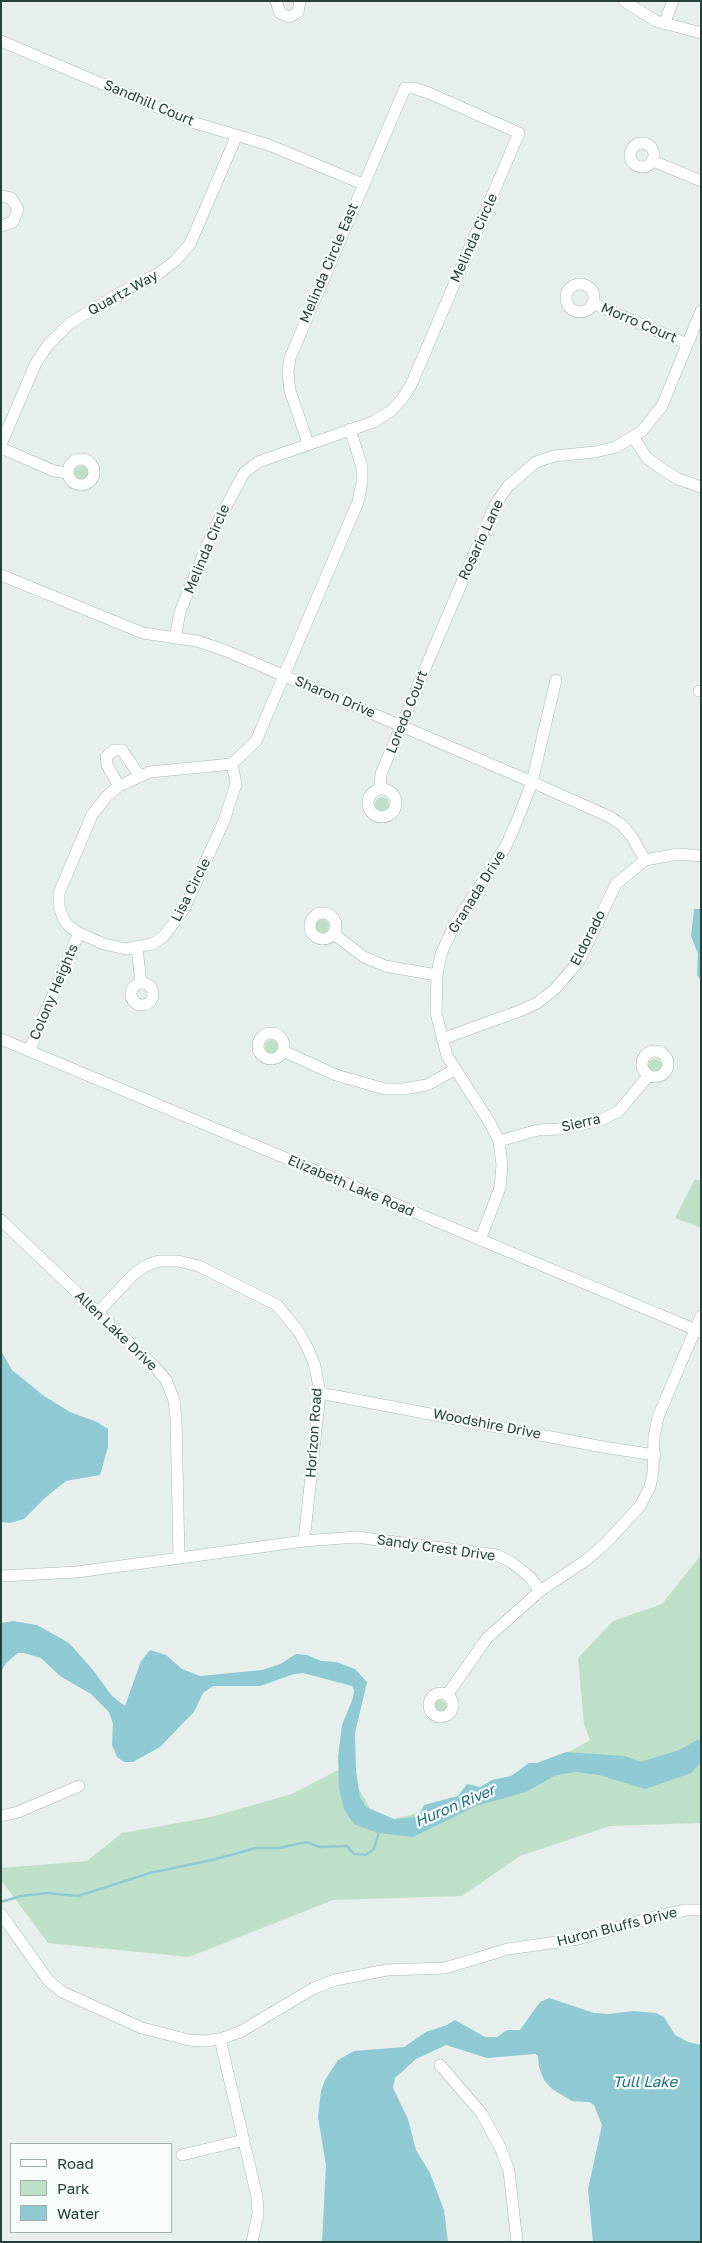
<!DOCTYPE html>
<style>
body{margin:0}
#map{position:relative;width:702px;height:2243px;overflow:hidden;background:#e6efeb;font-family:"Golos Text",sans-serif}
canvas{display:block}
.frame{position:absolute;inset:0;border:2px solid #24423a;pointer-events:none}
.legend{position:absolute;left:10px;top:2143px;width:162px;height:90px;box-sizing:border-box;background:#f7fbf9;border:1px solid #a3b1ad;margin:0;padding:6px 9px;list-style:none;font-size:15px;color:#24423a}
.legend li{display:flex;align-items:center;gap:10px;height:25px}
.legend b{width:25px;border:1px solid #a3b1ad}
</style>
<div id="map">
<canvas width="702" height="2243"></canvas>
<div class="frame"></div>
<ul class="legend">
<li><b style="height:6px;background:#fff"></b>Road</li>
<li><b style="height:14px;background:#bfe0c8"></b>Park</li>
<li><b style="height:14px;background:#8ec9d4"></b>Water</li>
</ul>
</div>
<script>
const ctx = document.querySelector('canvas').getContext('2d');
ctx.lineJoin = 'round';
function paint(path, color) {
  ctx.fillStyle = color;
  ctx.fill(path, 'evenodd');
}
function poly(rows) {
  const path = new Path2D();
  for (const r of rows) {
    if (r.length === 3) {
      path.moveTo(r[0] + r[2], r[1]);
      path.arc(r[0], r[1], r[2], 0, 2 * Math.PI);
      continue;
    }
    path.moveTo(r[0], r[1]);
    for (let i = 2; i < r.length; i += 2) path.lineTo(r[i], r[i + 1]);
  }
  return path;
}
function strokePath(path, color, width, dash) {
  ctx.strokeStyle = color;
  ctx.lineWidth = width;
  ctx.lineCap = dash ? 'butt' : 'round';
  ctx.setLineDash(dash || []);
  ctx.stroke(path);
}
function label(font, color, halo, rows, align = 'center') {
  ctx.font = font + ' "Golos Text",sans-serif';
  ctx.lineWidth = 4.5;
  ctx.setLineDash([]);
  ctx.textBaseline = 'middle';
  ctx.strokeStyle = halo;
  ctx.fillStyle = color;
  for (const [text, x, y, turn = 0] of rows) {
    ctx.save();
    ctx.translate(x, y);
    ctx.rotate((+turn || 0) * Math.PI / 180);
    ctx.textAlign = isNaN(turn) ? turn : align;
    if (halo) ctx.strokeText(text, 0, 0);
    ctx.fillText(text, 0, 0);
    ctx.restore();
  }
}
const green = poly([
 [81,473,7],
 [382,804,7],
 [322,926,7],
 [272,1047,7],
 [655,1066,7],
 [695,1179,701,1181,701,1228,675,1218],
 [701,1555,701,1823,610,1826,520,1856,462,1896,333,1900,189,1957,48,1943,1,1880,1,1868,87,1861,122,1833,211,1817,292,1794,346,1766,378,1823,494,1794,590,1740,584,1724,578,1658,613,1621,662,1604],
 [440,1707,7]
]);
const water = poly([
 [694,909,701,909,701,980,697,975,698,954,691,936],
 [1,1351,12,1370,44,1396,70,1412,97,1422,108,1429,108,1447,100,1475,66,1481,46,1497,24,1519,10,1523,1,1522],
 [13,1621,37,1625,69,1643,93,1670,112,1696,125,1706,141,1661,150,1650,166,1655,182,1669,200,1676,262,1670,280,1664,296,1654,307,1655,321,1661,336,1662,355,1669,367,1682,355,1733,356,1771,360,1797,366,1807,394,1819,418,1817,424,1805,458,1796,467,1784,480,1787,492,1780,511,1776,529,1763,537,1763,566,1752,625,1756,640,1762,679,1750,701,1738,701,1762,691,1773,645,1789,599,1775,576,1772,556,1775,526,1792,476,1806,413,1837,378,1833,356,1825,351,1820,344,1809,339,1789,338,1757,342,1725,353,1698,354,1690,352,1686,303,1673,294,1674,260,1686,213,1686,203,1693,194,1712,160,1747,133,1762,124,1762,117,1757,112,1745,113,1724,109,1712,91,1694,60,1676,41,1658,24,1653,18,1653,6,1663,1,1672,1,1623],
 [549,1998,594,2013,609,2014,633,2011,656,2013,664,2017,675,2035,688,2042,701,2045,701,2242,593,2242,588,2189,602,2125,594,2105,589,2102,572,2101,552,2089,544,2080,539,2067,538,2056,535,2054,487,2058,446,2045,416,2059,395,2078,393,2088,408,2119,416,2150,430,2173,444,2210,448,2242,322,2242,326,2165,318,2117,321,2091,325,2080,338,2060,354,2051,404,2047,426,2032,447,2025,455,2020,485,2037,497,2037,507,2030,520,2030,540,2002]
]);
const stream = poly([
 [1,1902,21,1896,47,1893,78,1896,150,1873,212,1860,256,1848,279,1848,306,1842,320,1847,347,1846,354,1854,366,1855,374,1849,379,1832]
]);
const minor = poly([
 [276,1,280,13,289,17,298,12,300,1],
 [624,1,656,21,701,33],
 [664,24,673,1],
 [1,41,192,122,269,145,363,184],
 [642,155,12],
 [653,161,701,181],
 [1,196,11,198,18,209,13,222,1,226],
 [580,298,14],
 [592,303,687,344],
 [633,437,647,458,659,467,678,479,701,487],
 [1,444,36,363,48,345,69,324,118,294,158,274,175,261,190,244,237,135],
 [1,448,54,471,68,473],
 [81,472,13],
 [1,575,143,633,197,641,224,650,532,782,610,817,622,825,632,837,645,860],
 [175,638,180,612,213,531,244,473,258,462,373,422,391,411,402,399,411,385,519,133,431,94,414,88,405,88,290,358,288,372,290,391,308,443],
 [699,691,701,691],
 [232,764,236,784,224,821,184,909,163,937,152,944,126,949,104,944,79,933,69,926,64,920,59,907,59,893,92,815,107,796,119,786,150,772,232,764,256,741,358,502,362,482,362,467,350,429],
 [119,786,107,765,106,757,114,750,122,750,139,775],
 [380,789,381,774,424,671,495,505,508,486,536,462,554,456,595,452,616,447,642,431,662,406,701,311],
 [382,803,14],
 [323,926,13],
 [334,934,364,957,385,966,437,975],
 [137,948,141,983],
 [142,994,11],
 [271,1046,13],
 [1,1039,701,1332],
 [442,1039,522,1010,537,1003,555,989,579,961,616,884,645,860,678,854,701,856],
 [655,1064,13],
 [29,1051,79,933],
 [283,1051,336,1075,385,1089,403,1089,427,1085,454,1070],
 [499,1141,538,1130,559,1129,601,1120,619,1111,648,1076],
 [1,1220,154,1366,166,1380,174,1400,176,1419,179,1558],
 [480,1240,500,1188,502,1165,499,1141,490,1123,447,1056,436,1013,437,975,441,954,454,926,506,846,519,816,532,782,556,680],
 [98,1312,133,1275,145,1266,159,1261,178,1261,199,1266,277,1305,299,1332,309,1351,315,1366,320,1393,304,1541],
 [320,1393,603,1447,655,1455],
 [1,1576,77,1572,304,1541,356,1537,497,1555,511,1562,530,1577,540,1591],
 [441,1705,12],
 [447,1695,487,1638,540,1591,585,1561,605,1544,640,1506,650,1487,653,1472,654,1437,658,1417,701,1316],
 [1,1816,18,1812,79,1786],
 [1,1914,48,1980,62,1992,142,2028,189,2040,204,2041,220,2039,240,2032,314,1988,335,1980,387,1970,445,1968,508,1949,578,1939,661,1915,686,1910,701,1910],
 [220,2039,257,2197,258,2214,252,2242],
 [440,2065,482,2114,500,2147,509,2171,517,2242],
 [182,2155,244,2140]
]);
const streetNames = [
 ["Sandhill Court",149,103,23],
 ["Melinda Circle",474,238,-66],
 ["Melinda Circle East",329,263,-67],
 ["Quartz Way",123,293,-29],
 ["Morro Court",639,323,23],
 ["Rosario Lane",481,540,-65],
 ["Melinda Circle",207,549,-67],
 ["Sharon Drive",335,697,23],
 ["Loredo Court",407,712,-68],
 ["Lisa Circle",191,890,-63],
 ["Granada Drive",477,892,-58],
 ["Eldorado",588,938,-63],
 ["Colony Heights",54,992,-67],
 ["Sierra",581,1123,-13],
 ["Elizabeth Lake Road",351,1186,23],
 ["Allen Lake Drive",116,1331,44],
 ["Woodshire Drive",487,1424,11],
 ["Horizon Road",314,1433,-86],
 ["Sandy Crest Drive",436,1548,8],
 ["Huron Bluffs Drive",617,1927,-14]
];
const waterNames = [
 ["Huron River",455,1806,-23],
 ["Tull Lake",645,2082]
];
paint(green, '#bfe0c8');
paint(water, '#8ec9d4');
strokePath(stream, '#8ec9d4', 2.5);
strokePath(minor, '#a8b8b2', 12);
strokePath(minor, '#fff', 11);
label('14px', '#24423a', '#f7fbf9', streetNames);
label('italic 15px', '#1c6f80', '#f7fbf9', waterNames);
</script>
